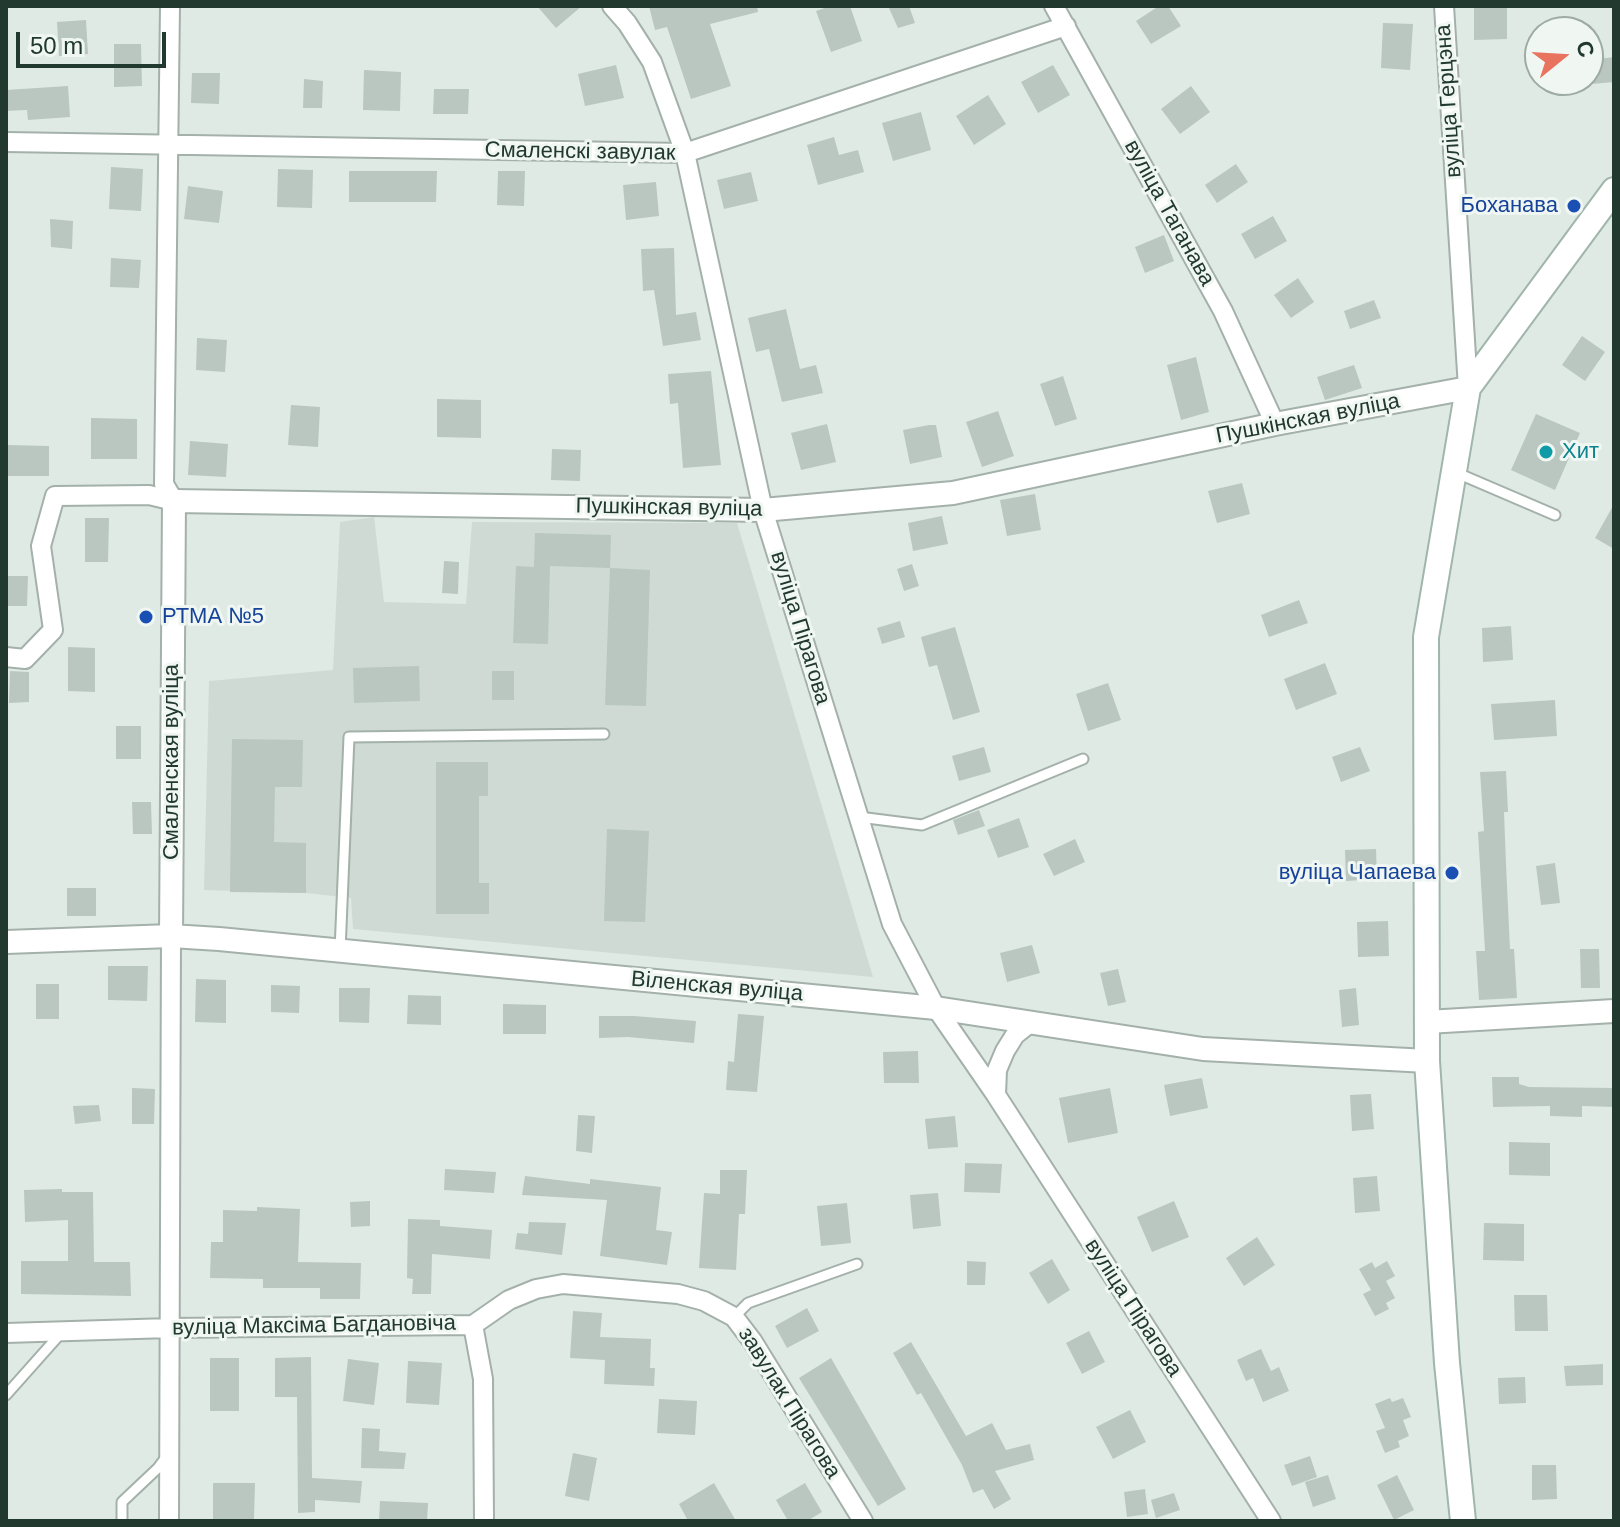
<!DOCTYPE html>
<meta charset="utf-8">
<style>
body{margin:0}
#map{position:relative;width:1620px;height:1527px;overflow:hidden;background:#e0eae4;font-family:Arial,sans-serif}
canvas{display:block}
.frame{position:absolute;inset:0;border:8px solid #223930;pointer-events:none}
.north{position:absolute;left:1524px;top:16px;width:80px;height:80px;box-sizing:border-box;background:#f0f7f3;border:2px solid #9eaba5;border-radius:50%;rotate:72deg;font-size:22px;font-weight:700;line-height:32px;text-align:center;color:#223930}
.north::after{content:'';display:block;margin:auto;width:28px;height:36px;background:#e8735f;clip-path:polygon(50% 0,100% 100%,50% 72%,0 100%)}
.scale{position:absolute;left:16px;top:32px;width:150px;height:36px;box-sizing:border-box;border:4px solid #223930;border-top:0;padding-left:10px;font-size:24px;line-height:28px;white-space:nowrap;color:#223930;-webkit-text-stroke:6px #f0f7f3;paint-order:stroke}
</style>
<div id="map">
<canvas width="1620" height="1527"></canvas>
<div class="frame"></div>
<div class="north">С</div>
<div class="scale">50 m</div>
</div>
<script>
const ctx = document.querySelector('canvas').getContext('2d');
ctx.lineJoin = 'round';
function paint(path, color) {
  ctx.fillStyle = color;
  ctx.fill(path, 'evenodd');
}
function poly(rows) {
  const path = new Path2D();
  for (const r of rows) {
    path.moveTo(r[0], r[1]);
    for (let i = 2; i < r.length; i += 2) path.lineTo(r[i], r[i + 1]);
  }
  return path;
}
function strokePath(path, color, width, dash) {
  ctx.strokeStyle = color;
  ctx.lineWidth = width;
  ctx.lineCap = dash ? 'butt' : 'round';
  ctx.setLineDash(dash || []);
  ctx.stroke(path);
}
function label(font, color, halo, rows, align = 'center') {
  ctx.font = font + ' Arial,sans-serif';
  ctx.lineWidth = 6;
  ctx.setLineDash([]);
  ctx.textBaseline = 'middle';
  ctx.strokeStyle = halo;
  ctx.fillStyle = color;
  for (const [text, x, y, turn = 0] of rows) {
    ctx.save();
    ctx.translate(x, y);
    ctx.rotate((+turn || 0) * Math.PI / 180);
    ctx.textAlign = isNaN(turn) ? turn : align;
    if (halo) ctx.strokeText(text, 0, 0);
    ctx.fillText(text, 0, 0);
    ctx.restore();
  }
}
const built = poly([
 [374,517,384,602,466,604,472,522,737,523,873,977,353,929,351,898,306,893,204,890,209,681,333,670,340,522]
]);
const building = poly([
 [537,6,582,6,556,28],
 [649,6,757,6,758,12,710,24,731,86,691,99,667,27,655,30],
 [830,6,850,6,862,41,831,52,816,11],
 [888,6,909,6,915,23,898,28],
 [1159,6,1168,6,1181,26,1151,44,1136,21],
 [1474,6,1507,6,1507,39,1474,40],
 [86,20,88,54,59,56,57,22],
 [1383,23,1413,24,1410,70,1381,68],
 [114,44,141,44,142,86,114,87],
 [1614,57,1614,82,1592,84,1590,60],
 [616,65,624,98,585,106,578,74],
 [1053,65,1070,95,1038,113,1021,82],
 [364,70,401,72,400,111,363,110],
 [192,73,220,73,219,104,191,103],
 [304,79,323,81,322,108,303,108],
 [68,86,70,117,28,120,27,110,6,111,6,90],
 [1191,86,1210,112,1180,134,1161,109],
 [434,89,469,89,468,114,433,114],
 [988,95,1006,124,974,145,956,116],
 [921,112,931,150,893,161,882,123],
 [834,137,839,155,858,150,864,172,818,185,807,145],
 [1236,164,1248,182,1217,203,1205,185],
 [111,167,143,169,141,211,109,209],
 [278,169,313,170,312,208,277,207],
 [349,171,437,171,436,202,349,202],
 [498,171,525,171,524,206,497,205],
 [751,172,758,201,724,209,717,180],
 [656,182,659,216,626,220,623,185],
 [188,186,223,191,219,223,184,219],
 [1273,216,1287,241,1255,259,1241,234],
 [50,219,73,221,72,249,51,247],
 [1164,235,1174,261,1145,273,1135,247],
 [674,248,676,315,696,312,701,340,663,346,654,290,643,291,641,249],
 [111,258,141,260,139,288,110,287],
 [1298,278,1314,302,1291,318,1274,295],
 [1374,300,1381,318,1350,329,1344,311],
 [786,309,800,369,816,365,823,393,782,402,769,349,756,352,748,318],
 [1582,336,1605,352,1585,381,1562,365],
 [197,338,227,340,225,372,196,370],
 [1196,357,1209,412,1181,420,1167,365],
 [1354,365,1362,388,1325,400,1317,377],
 [711,371,721,465,683,468,678,403,670,404,668,374],
 [1063,376,1077,419,1055,426,1040,384],
 [437,399,481,400,481,438,437,437],
 [291,405,320,407,318,447,288,445],
 [998,411,1014,456,982,467,966,422],
 [1536,414,1580,433,1555,490,1511,470],
 [91,418,137,419,137,459,91,459],
 [827,424,836,462,801,470,791,433],
 [929,425,936,425,942,457,910,464,903,430],
 [190,441,228,444,226,477,188,475],
 [7,445,49,446,49,476,7,476],
 [552,449,581,450,580,481,551,480],
 [1242,483,1250,514,1217,523,1208,491],
 [1035,494,1041,530,1007,536,1000,500],
 [1614,504,1614,549,1595,538],
 [942,516,948,544,913,551,908,523],
 [85,518,109,518,108,562,85,562],
 [535,533,611,535,610,568,550,566,548,644,513,643,516,566,534,567],
 [444,561,459,562,458,594,442,593],
 [912,564,919,586,904,591,897,569],
 [610,568,650,570,646,706,605,705],
 [6,576,28,576,27,606,6,606],
 [1299,600,1308,623,1269,637,1261,615],
 [900,621,905,637,882,644,877,628],
 [1511,626,1513,660,1483,662,1482,628],
 [955,627,980,712,953,720,937,665,929,667,921,637],
 [68,647,95,648,95,692,68,691],
 [1325,663,1337,694,1296,710,1284,679],
 [419,666,420,701,354,703,353,668],
 [10,671,29,672,29,702,9,703],
 [492,671,514,671,514,700,492,700],
 [1108,683,1121,720,1088,731,1076,694],
 [1555,700,1557,736,1494,740,1491,704],
 [116,726,141,726,141,759,116,759],
 [232,739,303,740,302,787,275,787,274,842,306,843,306,893,230,892],
 [984,747,991,772,959,781,952,756],
 [1360,747,1370,771,1341,782,1332,757],
 [436,762,488,762,488,796,479,796,479,883,489,883,489,914,436,914],
 [1506,771,1508,812,1504,812,1506,864,1510,949,1514,949,1517,998,1479,1000,1476,951,1485,951,1478,832,1484,831,1480,772],
 [132,802,151,802,152,834,133,834],
 [979,810,985,826,958,835,953,820],
 [1019,818,1029,847,998,858,987,830],
 [607,829,649,831,645,922,604,921],
 [1075,839,1085,862,1054,876,1043,854],
 [1376,849,1377,879,1346,881,1345,850],
 [1555,863,1560,903,1541,905,1536,866],
 [67,888,96,888,96,916,67,916],
 [1388,921,1389,956,1358,957,1357,922],
 [1032,945,1040,973,1007,982,1000,953],
 [1580,949,1599,949,1600,988,1581,988],
 [108,966,148,966,147,1001,108,1000],
 [1118,969,1126,1002,1108,1006,1100,973],
 [196,979,226,980,226,1023,195,1022],
 [36,984,59,984,59,1019,36,1019],
 [271,985,300,986,299,1013,271,1012],
 [339,988,370,988,369,1023,339,1022],
 [1356,988,1359,1025,1342,1027,1339,990],
 [408,995,441,996,441,1025,407,1024],
 [503,1004,546,1005,546,1034,503,1034],
 [738,1014,764,1016,757,1092,726,1090,728,1061,734,1062],
 [599,1016,634,1016,696,1021,694,1043,628,1037,599,1038],
 [918,1051,919,1083,884,1083,883,1052],
 [1492,1077,1519,1077,1519,1084,1529,1087,1614,1088,1614,1107,1582,1106,1582,1117,1550,1116,1550,1106,1493,1107],
 [1202,1078,1208,1108,1170,1116,1164,1085],
 [132,1088,155,1089,154,1124,132,1124],
 [1110,1088,1118,1133,1068,1143,1059,1098],
 [1371,1094,1374,1129,1352,1131,1350,1095],
 [99,1105,101,1121,75,1124,73,1106],
 [578,1115,595,1116,592,1153,576,1151],
 [955,1116,958,1147,928,1149,925,1119],
 [1509,1142,1550,1143,1550,1176,1509,1175],
 [965,1163,1002,1164,1000,1193,964,1192],
 [445,1169,496,1172,494,1193,444,1190],
 [720,1170,747,1170,745,1214,739,1214,736,1270,699,1268,704,1193,720,1194],
 [525,1176,590,1184,590,1179,661,1187,656,1230,672,1232,667,1265,600,1256,607,1200,522,1195],
 [1377,1176,1380,1211,1355,1213,1353,1178],
 [62,1189,62,1192,93,1192,94,1262,130,1262,131,1296,21,1294,21,1261,68,1261,68,1220,25,1222,24,1190],
 [938,1193,941,1226,913,1229,910,1195],
 [370,1201,370,1226,351,1227,350,1202],
 [1174,1201,1189,1237,1152,1252,1137,1217],
 [847,1203,851,1243,821,1246,817,1206],
 [257,1207,300,1209,298,1262,361,1263,360,1299,320,1299,320,1288,263,1288,263,1279,210,1278,211,1242,223,1242,223,1210,257,1211],
 [408,1219,440,1220,440,1226,492,1230,490,1259,432,1254,431,1294,412,1294,413,1279,407,1278],
 [529,1222,566,1223,562,1255,515,1249,517,1233,528,1234],
 [1484,1223,1524,1224,1524,1261,1483,1260],
 [1257,1237,1275,1265,1244,1286,1226,1258],
 [1052,1259,1070,1290,1048,1304,1029,1273],
 [967,1261,986,1262,985,1285,967,1285],
 [1387,1261,1395,1276,1386,1281,1395,1298,1386,1303,1389,1309,1375,1316,1363,1294,1371,1290,1359,1269,1372,1262,1375,1268],
 [1514,1295,1547,1295,1548,1331,1515,1331],
 [807,1308,819,1331,787,1348,775,1326],
 [573,1311,602,1313,600,1337,651,1339,650,1368,655,1368,654,1386,604,1384,605,1360,570,1358],
 [1089,1331,1105,1362,1082,1374,1066,1343],
 [911,1342,966,1436,992,1423,1006,1450,1030,1444,1034,1460,995,1471,1011,1499,994,1509,983,1489,973,1493,962,1465,921,1393,917,1395,893,1353],
 [1261,1349,1271,1371,1279,1367,1289,1391,1263,1402,1253,1378,1246,1381,1237,1360],
 [311,1357,312,1478,362,1481,360,1503,315,1500,315,1512,298,1513,297,1397,275,1397,275,1358],
 [210,1358,239,1358,239,1411,210,1411],
 [831,1358,906,1489,878,1506,799,1378],
 [348,1359,379,1363,374,1405,343,1401],
 [408,1361,442,1363,439,1405,406,1403],
 [1603,1364,1603,1385,1566,1386,1564,1366],
 [1525,1377,1526,1403,1499,1404,1498,1378],
 [1390,1398,1392,1402,1403,1398,1411,1417,1403,1420,1409,1436,1398,1441,1400,1447,1385,1453,1376,1431,1385,1428,1375,1404],
 [659,1399,697,1401,695,1435,657,1433],
 [1130,1410,1146,1442,1113,1459,1096,1427],
 [362,1428,380,1429,379,1451,406,1453,404,1469,361,1468],
 [573,1453,597,1458,589,1501,565,1496],
 [1310,1456,1317,1477,1292,1486,1284,1465],
 [1532,1465,1556,1465,1557,1499,1532,1500],
 [1328,1475,1336,1499,1313,1507,1305,1482],
 [1397,1475,1414,1510,1394,1520,1377,1485],
 [213,1483,255,1483,254,1519,245,1519,245,1521,213,1519],
 [714,1483,736,1521,688,1521,679,1504],
 [805,1483,822,1512,807,1521,788,1521,776,1500],
 [1145,1489,1148,1514,1127,1517,1124,1492],
 [1174,1493,1180,1510,1156,1518,1151,1500],
 [380,1501,428,1503,427,1521,379,1521]
]);
const service = poly([
 [1457,473,1555,515],
 [859,817,922,825,1083,759],
 [340,951,349,737,604,734],
 [734,1317,748,1303,857,1264],
 [6,1395,62,1332],
 [122,1521,122,1502,158,1468,167,1456]
]);
const minor = poly([
 [170,6,164,484,174,501],
 [612,6,627,23,652,62,685,153,763,510,892,924,936,1008,996,1095,1271,1521],
 [1054,6,1223,311,1275,424],
 [1444,6,1468,388],
 [6,142,685,153,1066,26],
 [6,657,25,659,53,630,41,546,55,496,149,495,174,501],
 [996,1095,997,1070,1005,1051,1015,1035,1030,1023],
 [473,1325,509,1300,536,1289,563,1284,678,1294,704,1301,734,1317,753,1342,863,1521],
 [473,1325,483,1379,484,1521],
 [6,1333,170,1328,473,1325],
 [169,1521,171,936]
]);
const tertiary = poly([
 [171,936,174,501,763,510,953,493,1275,424,1468,388],
 [6,942,171,936,219,939,936,1008,1203,1049,1427,1061],
 [1427,1022,1614,1011]
]);
const secondary = poly([
 [1463,1521,1447,1363,1427,1061,1426,637,1468,388,1614,190]
]);
const markers = [
 [1574,206,8,"#1a4fb4"],
 [1546,452,8,"#0f9aa8"],
 [146,617,8,"#1a4fb4"],
 [1452,873,8,"#1a4fb4"]
];
const streetNames = [
 ["вуліца Герцэна",1449,101,-94],
 ["Смаленскі завулак",580,152,1],
 ["вуліца Таганава",1169,213,61],
 ["Пушкінская вуліца",1308,419,-11],
 ["Пушкінская вуліца",669,508,1],
 ["вуліца Пірагова",800,628,73],
 ["Смаленская вуліца",172,762,-90],
 ["Віленская вуліца",717,987,5],
 ["вуліца Пірагова",1133,1308,57],
 ["вуліца Максіма Багдановіча",314,1326,-1],
 ["завулак Пірагова",789,1403,58]
];
const transitNames = [
 ["Боханава",1558,206],
 ["РТМА №5",162,617,"left"],
 ["вуліца Чапаева",1436,873]
];
const cultureNames = [
 ["Хит",1562,452]
];
paint(built, '#cedad3');
paint(building, '#b9c7c0');
strokePath(service, '#a3b1aa', 13);
strokePath(minor, '#a3b1aa', 22);
strokePath(tertiary, '#a3b1aa', 26);
strokePath(secondary, '#a0b5ab', 28);
strokePath(service, '#fff', 9);
strokePath(minor, '#fff', 18);
strokePath(tertiary, '#fff', 22);
strokePath(secondary, '#fff', 24);
for (const [x, y, r, color] of markers) {
  const dot = new Path2D();
  dot.arc(x, y, r, 0, 2 * Math.PI);
  ctx.fillStyle = color;
  ctx.fill(dot);
  strokePath(dot, '#f0f7f3', 3);
}
label('22px', '#223930', '#f0f7f3', streetNames);
label('22px', '#164399', '#f0f7f3', transitNames, 'right');
label('22px', '#0d838f', '#f0f7f3', cultureNames, 'left');
</script>
